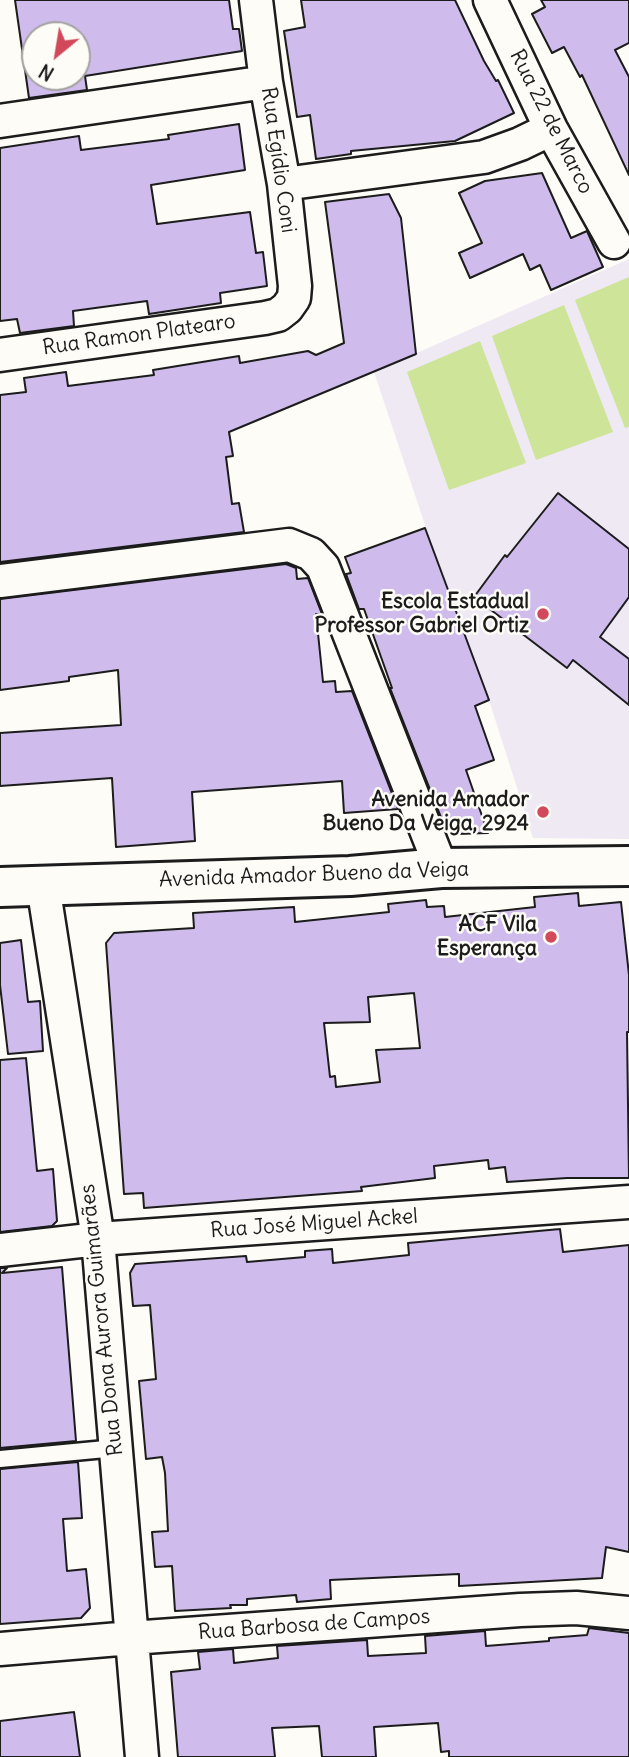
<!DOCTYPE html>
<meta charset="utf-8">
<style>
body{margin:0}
#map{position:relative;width:629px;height:1757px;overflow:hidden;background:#fdfcf7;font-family:Delius,sans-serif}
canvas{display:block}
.north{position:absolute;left:21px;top:21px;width:70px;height:70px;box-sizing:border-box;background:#fdfcf7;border:2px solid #a3a29f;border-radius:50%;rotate:210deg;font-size:19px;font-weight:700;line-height:28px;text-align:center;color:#1c1c1c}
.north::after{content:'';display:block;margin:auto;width:24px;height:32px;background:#d1495b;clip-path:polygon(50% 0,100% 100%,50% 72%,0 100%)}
</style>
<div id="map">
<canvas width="629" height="1757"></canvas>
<div class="north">N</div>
</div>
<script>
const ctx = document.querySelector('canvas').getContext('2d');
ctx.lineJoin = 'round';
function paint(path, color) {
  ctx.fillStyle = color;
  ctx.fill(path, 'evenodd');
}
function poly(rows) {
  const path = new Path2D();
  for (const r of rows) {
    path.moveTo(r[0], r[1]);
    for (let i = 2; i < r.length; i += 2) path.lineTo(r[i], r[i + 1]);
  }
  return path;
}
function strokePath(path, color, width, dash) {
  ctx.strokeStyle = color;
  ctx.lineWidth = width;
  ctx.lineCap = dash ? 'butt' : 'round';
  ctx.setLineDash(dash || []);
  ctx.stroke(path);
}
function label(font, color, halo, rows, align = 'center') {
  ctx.font = font + ' Delius,sans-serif';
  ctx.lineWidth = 5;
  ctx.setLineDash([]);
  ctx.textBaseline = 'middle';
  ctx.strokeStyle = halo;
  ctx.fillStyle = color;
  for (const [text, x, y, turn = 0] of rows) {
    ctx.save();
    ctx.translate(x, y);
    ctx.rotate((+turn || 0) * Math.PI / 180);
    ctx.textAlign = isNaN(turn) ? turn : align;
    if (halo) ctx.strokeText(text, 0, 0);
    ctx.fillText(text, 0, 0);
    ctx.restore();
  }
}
const built = poly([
 [629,259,629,839,533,838,489,700,426,528,374,372]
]);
const green = poly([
 [629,277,629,427,625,428,575,300],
 [564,305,613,432,536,460,492,336],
 [480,341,526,463,449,490,407,372]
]);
const building = poly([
 [15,0,229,0,233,29,239,29,242,51,85,76,87,90,29,98,15,0],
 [35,35,77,35,77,77,35,77,35,35],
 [301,0,455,0,484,61,496,81,498,80,514,113,455,141,351,151,351,154,316,159,310,115,297,117,284,31,305,27,301,0],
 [541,0,629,0,629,43,615,50,629,77,629,175,582,75,580,77,564,47,552,53,532,14,545,7,541,0],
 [239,124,245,170,151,185,157,224,250,212,256,253,263,252,267,286,220,293,221,303,149,314,147,301,73,311,74,326,20,333,17,319,0,321,0,148,79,136,81,150,169,139,168,135,239,124],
 [542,173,571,238,587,231,603,267,551,290,540,265,530,270,523,254,470,278,459,253,482,243,459,193,485,181,542,173],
 [389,194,401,218,416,354,229,432,233,456,226,457,232,504,239,503,244,532,0,562,0,395,26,392,24,378,66,372,68,386,154,375,153,370,239,356,240,363,308,351,316,355,344,343,325,202,389,194],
 [558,493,629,549,629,597,600,637,629,659,629,705,573,660,567,668,474,597,505,555,507,557,558,493],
 [425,528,489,700,475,706,494,760,466,770,488,833,457,834,446,830,390,688,392,688,364,609,359,609,346,574,351,573,345,557,425,528],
 [286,564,296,568,297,579,308,578,322,614,316,614,323,682,335,681,336,692,352,691,398,809,344,813,342,781,192,792,195,841,116,847,112,778,0,786,0,733,121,725,118,670,69,677,69,681,0,690,0,599,286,564],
 [578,893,579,906,621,902,629,975,629,1032,627,1032,629,1178,567,1178,507,1182,505,1167,489,1169,488,1160,434,1166,435,1178,361,1187,362,1191,144,1208,143,1193,124,1194,106,943,114,933,194,928,193,913,294,907,295,922,389,912,388,904,426,900,427,907,444,906,445,917,535,907,534,897,578,893],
 [414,993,420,1048,376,1050,380,1082,336,1087,335,1076,330,1077,324,1023,370,1022,368,997,414,993],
 [21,940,28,1002,40,1001,43,1051,8,1054,0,985,0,943,21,940],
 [26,1058,37,1171,53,1169,57,1221,52,1226,0,1232,0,1060,26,1058],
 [560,1229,563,1252,629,1245,629,1552,606,1547,602,1578,459,1586,459,1574,330,1580,331,1599,297,1602,296,1595,247,1599,247,1605,230,1605,231,1608,175,1611,172,1566,155,1567,152,1532,168,1531,165,1473,162,1457,146,1459,139,1381,156,1379,150,1305,133,1306,130,1273,135,1264,246,1256,247,1262,305,1257,305,1251,332,1249,333,1263,409,1255,408,1243,560,1229],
 [62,1267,76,1441,0,1448,0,1268,7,1268,2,1273,62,1267],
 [78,1462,82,1518,63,1519,67,1571,86,1569,90,1608,81,1618,0,1624,0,1469,78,1462],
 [589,1628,629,1633,629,1757,449,1757,449,1751,441,1752,438,1723,374,1727,376,1757,322,1757,319,1726,272,1728,275,1757,178,1757,171,1672,200,1669,198,1652,233,1649,234,1663,278,1658,277,1646,367,1640,368,1656,426,1653,425,1636,485,1631,486,1646,549,1641,549,1638,587,1635,589,1628],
 [74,1712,80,1757,0,1757,0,1721,74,1712]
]);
const service = poly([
 [0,1459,116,1448]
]);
const minor = poly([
 [490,0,551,129,614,242],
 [0,121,266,82],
 [284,184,484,157,520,144,551,129],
 [0,355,265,318,278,315,287,308,294,298,295,286,284,184,266,82,256,0],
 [0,581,289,545,311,554,323,567,441,868],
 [43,885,98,1239,142,1757],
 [0,1250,98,1239,629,1202],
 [0,1649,131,1638,520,1610,576,1608,629,1613]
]);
const secondary = poly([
 [0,887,350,876,441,868,629,866]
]);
const markers = [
 [543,614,7,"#d1495b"],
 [543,812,7,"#d1495b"],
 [551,937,7,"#d1495b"]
];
const streetNames = [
 ["Rua 22 de Marco",551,122,63],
 ["Rua Egídio Coni",278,160,82],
 ["Rua Ramon Platearo",139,335,-8],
 ["Avenida Amador Bueno da Veiga",314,875,-2],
 ["Rua José Miguel Ackel",314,1224,-4],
 ["Rua Dona Aurora Guimarães",102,1320,-96],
 ["Rua Barbosa de Campos",314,1625,-4]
];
const poiNames = [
 ["Escola Estadual",529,602],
 ["Professor Gabriel Ortiz",529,626],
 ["Avenida Amador",529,800],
 ["Bueno Da Veiga, 2924",529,824],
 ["ACF Vila",537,925],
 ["Esperança",537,949]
];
paint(built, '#efe9f4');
paint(green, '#cde499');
paint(building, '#cfbcec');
strokePath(building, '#1c1c1c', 2);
strokePath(service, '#1c1c1c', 21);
strokePath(minor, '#1c1c1c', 37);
strokePath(secondary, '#1c1c1c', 44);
strokePath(service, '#fdfcf7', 16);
strokePath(minor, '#fdfcf7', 32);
strokePath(secondary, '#fdfcf7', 38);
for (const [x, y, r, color] of markers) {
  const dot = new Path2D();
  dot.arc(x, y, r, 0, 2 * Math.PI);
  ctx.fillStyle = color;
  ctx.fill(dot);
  strokePath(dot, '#fdfcf7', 2.5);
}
label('21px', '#1c1c1c', '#fdfcf7', streetNames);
label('bold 21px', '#1c1c1c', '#fdfcf7', poiNames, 'right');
</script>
